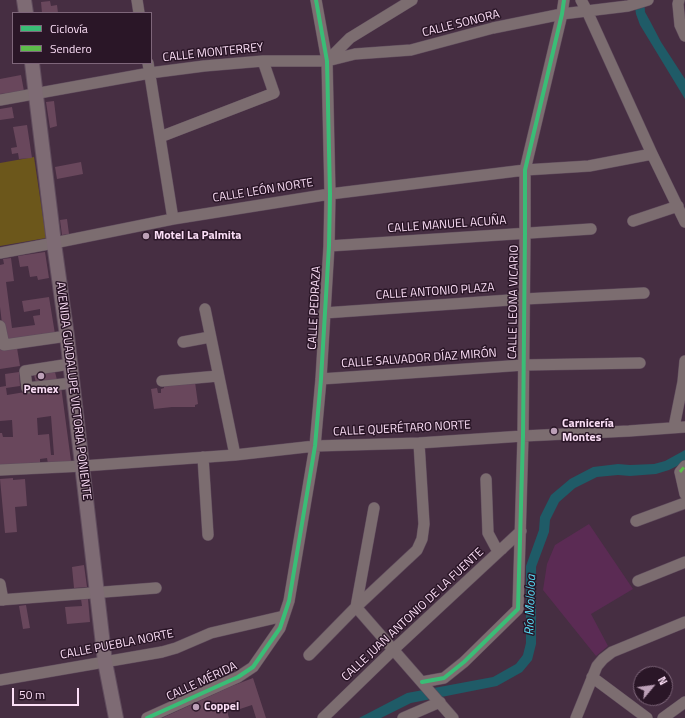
<!DOCTYPE html>
<meta charset="utf-8">
<style>
body{margin:0}
#map{position:relative;width:685px;height:718px;overflow:hidden;background:#462e42;font-family:"Titillium Web",sans-serif}
canvas{display:block}
.legend{position:absolute;left:12px;top:12px;width:140px;height:52px;box-sizing:border-box;background:#2a1627;border:1px solid #7e667a;margin:0;padding:5px 7px;list-style:none;font-size:12px;color:#fbdef6}
.legend li{display:flex;align-items:center;gap:8px;height:20px}
.legend b{width:20px;border:1px solid #7e667a}
.north{position:absolute;left:633px;top:666px;width:40px;height:40px;box-sizing:border-box;background:#2a1627;border:1px solid #7e667a;border-radius:50%;rotate:61deg;font-size:11px;font-weight:700;line-height:16px;text-align:center;color:#fbdef6}
.north::after{content:'';display:block;margin:auto;width:14px;height:18px;background:#bca0b7;clip-path:polygon(50% 0,100% 100%,50% 72%,0 100%)}
.scale{position:absolute;left:12px;top:688px;width:67px;height:18px;box-sizing:border-box;border:2px solid #fbdef6;border-top:0;padding-left:5px;font-size:12px;line-height:14px;white-space:nowrap;color:#fbdef6;-webkit-text-stroke:3px #2a1627;paint-order:stroke}
</style>
<div id="map">
<canvas width="685" height="718"></canvas>
<ul class="legend">
<li><b style="height:5px;background:#3abd76"></b>Ciclovía</li>
<li><b style="height:5px;background:#5cbc4b"></b>Sendero</li>
</ul>
<div class="north">N</div>
<div class="scale">50 m</div>
</div>
<script>
const ctx = document.querySelector('canvas').getContext('2d');
ctx.lineJoin = 'round';
function paint(path, color) {
  ctx.fillStyle = color;
  ctx.fill(path, 'evenodd');
}
function poly(rows) {
  const path = new Path2D();
  for (const r of rows) {
    path.moveTo(r[0], r[1]);
    for (let i = 2; i < r.length; i += 2) path.lineTo(r[i], r[i + 1]);
  }
  return path;
}
function strokePath(path, color, width, dash) {
  ctx.strokeStyle = color;
  ctx.lineWidth = width;
  ctx.lineCap = dash ? 'butt' : 'round';
  ctx.setLineDash(dash || []);
  ctx.stroke(path);
}
function label(font, color, halo, rows, align = 'center') {
  ctx.font = font + ' "Titillium Web",sans-serif';
  ctx.lineWidth = 3;
  ctx.setLineDash([]);
  ctx.textBaseline = 'middle';
  ctx.strokeStyle = halo;
  ctx.fillStyle = color;
  for (const [text, x, y, turn = 0] of rows) {
    ctx.save();
    ctx.translate(x, y);
    ctx.rotate((+turn || 0) * Math.PI / 180);
    ctx.textAlign = isNaN(turn) ? turn : align;
    if (halo) ctx.strokeText(text, 0, 0);
    ctx.fillText(text, 0, 0);
    ctx.restore();
  }
}
const built = poly([
 [589,524,633,589,591,614,608,646,596,656,543,590,547,564,555,545]
]);
const green = poly([
 [34,157,46,238,0,246,0,163]
]);
const water = poly([
 [634,0,644,0,645,12,650,21,661,42,685,79,685,99,640,25,636,14],
 [685,450,685,462,669,470,656,474,630,476,618,475,597,477,575,488,559,502,550,520,549,532,536,567,536,644,532,660,522,672,497,686,411,703,381,718,359,718,407,693,493,677,516,664,523,655,526,643,526,566,539,530,540,517,551,495,570,479,593,467,618,464,630,465,654,464,665,461]
]);
const building = poly([
 [50,1,51,6,57,5,58,13,42,13,41,2],
 [21,75,24,91,0,94,0,79],
 [54,101,57,126,50,128,46,102],
 [12,107,14,118,0,120,0,109],
 [27,125,32,158,19,159,18,153,12,154,11,148,17,147,13,127],
 [81,162,83,174,57,179,55,167],
 [67,219,69,234,62,235,60,220],
 [45,252,49,278,38,280,37,276,30,277,28,266,20,267,18,256],
 [11,258,14,281,6,282,12,328,35,325,33,316,40,315,40,309,24,312,22,301,49,297,55,334,4,340,0,307,0,265,4,264,3,259],
 [0,346,1,350,17,348,20,366,0,369],
 [19,372,20,386,6,388,7,395,61,386,71,461,48,464,47,458,40,459,40,464,0,466,0,433,2,433,3,437,13,437,12,420,0,421,0,387,6,386,5,374],
 [51,416,54,455,51,455,49,434,38,435,37,418],
 [55,372,57,380,36,383,34,375],
 [195,382,198,404,195,405,195,407,172,407,154,409,151,389,157,388,158,393,161,393,161,389,164,388,164,385],
 [13,478,13,480,25,479,27,506,15,507,17,532,5,533,0,479],
 [84,565,87,587,74,588,72,567],
 [81,599,88,599,90,622,67,624,65,607,82,606],
 [26,605,30,628,23,629,19,606],
 [253,678,266,718,256,718,252,705,240,709,238,703,226,707,229,718,162,718,232,686]
]);
const minor = poly([
 [137,0,139,13],
 [581,0,587,11,652,154,685,222],
 [679,0,678,4,680,25,685,36],
 [328,60,350,38,412,0],
 [148,63,173,219],
 [0,100,150,73,204,66,263,61,327,61,355,54,411,50,493,28,562,14,628,6,648,0],
 [160,137,274,93,263,61],
 [633,221,678,206],
 [329,246,591,229],
 [0,253,54,243,173,219,330,194,525,170,589,166,652,154],
 [205,309,235,455],
 [324,313,524,299,644,293],
 [0,326,4,345,67,336],
 [183,342,210,337],
 [70,364,25,371,27,388,72,383],
 [321,379,524,365,640,363],
 [162,381,218,376],
 [674,427,683,382,685,361],
 [203,457,208,535],
 [685,466,680,472,685,494],
 [0,470,83,466,235,455,315,446,419,443,523,436,629,431,685,427],
 [486,479,488,533,496,548,502,549],
 [374,508,356,607,453,718],
 [636,521,685,503],
 [638,581,685,562],
 [0,584,3,600],
 [0,600,156,588],
 [309,655,356,607,417,550,422,539,424,524,419,443],
 [592,677,647,718],
 [0,680,162,652,176,648,211,633,284,616],
 [422,682,444,678,464,662,518,609,523,436,525,233,525,170,562,14,564,0],
 [147,718,238,677,253,667,280,628,289,601,315,446,321,379,329,246,330,194,327,61,316,0],
 [323,718,393,650,521,531],
 [403,718,440,702],
 [576,718,597,666,603,659,612,652,685,622],
 [663,718,685,702]
]);
const major = poly([
 [24,0,26,13],
 [32,63,54,243,67,336,105,662,116,718]
]);
const quiet = poly([
 [680,472,685,466]
]);
const cycleway = poly([
 [422,682,444,678,464,662,518,609,523,436,525,233,525,170,562,14,564,0],
 [147,718,238,677,253,667,280,628,289,601,315,446,321,379,329,246,330,194,327,61,316,0]
]);
const markers = [
 [146,236,4,"#bca0b7"],
 [41,376,4,"#bca0b7"],
 [554,431,4,"#bca0b7"],
 [196,707,4,"#bca0b7"]
];
const streetNames = [
 ["CALLE SONORA",461,24,-14],
 ["CALLE MONTERREY",213,53,-6],
 ["CALLE LEÓN NORTE",263,191,-9],
 ["CALLE MANUEL ACUÑA",447,225,-4],
 ["CALLE ANTONIO PLAZA",435,292,-4],
 ["CALLE LEONA VICARIO",514,302,-89],
 ["CALLE PEDRAZA",315,308,-87],
 ["CALLE SALVADOR DÍAZ MIRÓN",419,359,-4],
 ["AVENIDA GUADALUPE VICTORIA PONIENTE",73,391,83],
 ["CALLE QUERÉTARO NORTE",402,429,-3],
 ["CALLE JUAN ANTONIO DE LA FUENTE",413,615,-43],
 ["CALLE PUEBLA NORTE",117,645,-11],
 ["CALLE MÉRIDA",202,682,-25]
];
const poiNames = [
 ["Motel La Palmita",154,236],
 ["Pemex",41,390,"center"],
 ["Carnicería",562,424],
 ["Montes",562,438],
 ["Coppel",204,707]
];
const waterNames = [
 ["Río Mololoa",531,605,-88]
];
paint(built, '#5b2b54');
paint(green, '#6c571b');
paint(water, '#1f5b67');
paint(building, '#69475c');
strokePath(minor, '#604c5d', 12);
strokePath(major, '#604c5d', 16);
strokePath(minor, '#7c6d70', 11);
strokePath(major, '#7e6b74', 14);
strokePath(quiet, '#5cbc4b', 3, [6, 3]);
strokePath(cycleway, '#3abd76', 4);
for (const [x, y, r, color] of markers) {
  const dot = new Path2D();
  dot.arc(x, y, r, 0, 2 * Math.PI);
  ctx.fillStyle = color;
  ctx.fill(dot);
  strokePath(dot, '#2a1627', 1.5);
}
label('12px', '#fbdef6', '#2a1627', streetNames);
label('bold 12px', '#fbdef6', '#2a1627', poiNames, 'left');
label('italic 13px', '#57ddf6', '#2a1627', waterNames);
</script>
